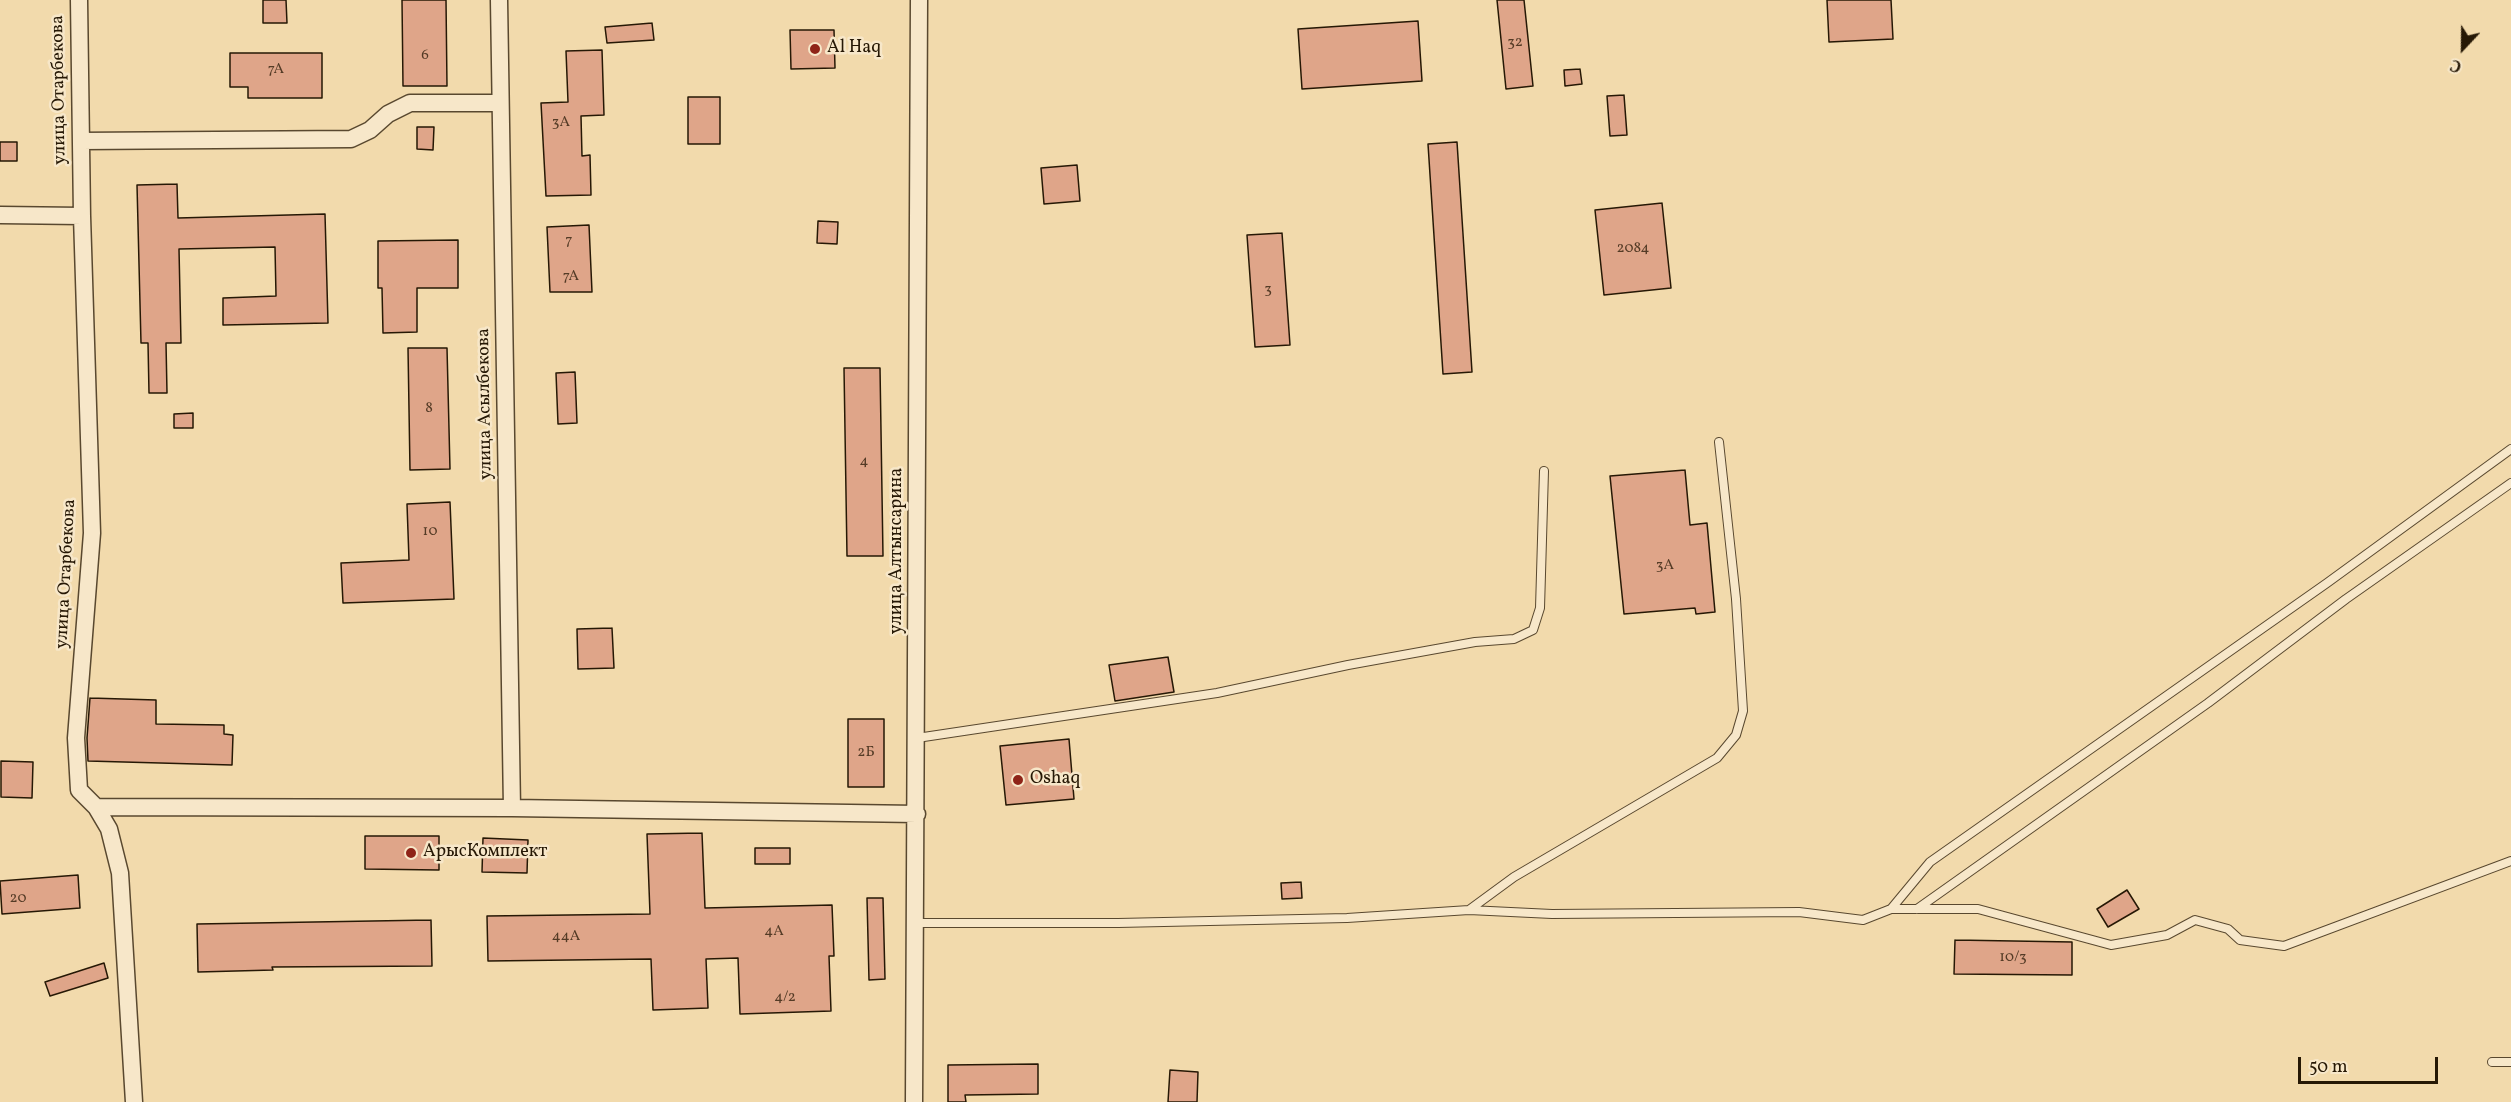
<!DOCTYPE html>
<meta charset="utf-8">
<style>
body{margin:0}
#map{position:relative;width:2511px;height:1102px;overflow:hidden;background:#f2daac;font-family:Vollkorn,serif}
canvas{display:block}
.north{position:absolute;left:2433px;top:18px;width:60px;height:60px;-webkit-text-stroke:4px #f7e7c9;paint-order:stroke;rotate:202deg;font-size:16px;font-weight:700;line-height:24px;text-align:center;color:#261805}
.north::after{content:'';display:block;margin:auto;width:21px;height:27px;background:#261805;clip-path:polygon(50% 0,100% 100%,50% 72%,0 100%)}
.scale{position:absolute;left:2298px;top:1057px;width:140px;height:27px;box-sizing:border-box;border:3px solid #261805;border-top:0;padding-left:8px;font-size:18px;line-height:21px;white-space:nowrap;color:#261805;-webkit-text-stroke:4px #f7e7c9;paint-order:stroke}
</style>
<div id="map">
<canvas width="2511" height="1102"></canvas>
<div class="north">С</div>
<div class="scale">50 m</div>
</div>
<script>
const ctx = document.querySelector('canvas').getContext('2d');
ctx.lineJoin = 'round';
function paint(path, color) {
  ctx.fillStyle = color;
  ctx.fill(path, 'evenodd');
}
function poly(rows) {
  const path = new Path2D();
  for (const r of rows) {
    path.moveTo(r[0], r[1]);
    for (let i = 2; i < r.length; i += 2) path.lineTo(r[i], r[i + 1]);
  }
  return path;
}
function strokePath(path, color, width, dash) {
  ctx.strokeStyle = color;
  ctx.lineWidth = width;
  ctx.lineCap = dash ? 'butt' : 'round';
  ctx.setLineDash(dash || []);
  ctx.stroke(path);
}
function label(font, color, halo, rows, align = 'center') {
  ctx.font = font + ' Vollkorn,serif';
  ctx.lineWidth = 5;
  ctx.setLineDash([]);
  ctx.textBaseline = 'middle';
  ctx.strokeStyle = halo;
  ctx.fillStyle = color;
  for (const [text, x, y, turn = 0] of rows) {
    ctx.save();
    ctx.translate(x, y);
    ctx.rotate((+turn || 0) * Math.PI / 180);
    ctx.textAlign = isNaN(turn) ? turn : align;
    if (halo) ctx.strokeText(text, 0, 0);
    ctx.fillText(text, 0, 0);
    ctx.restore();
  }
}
const building = poly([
 [263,0,286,0,287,23,263,23,263,0],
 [402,0,446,0,447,86,403,86,402,0],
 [1497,0,1524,0,1533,86,1506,89,1497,0],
 [1827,0,1891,0,1893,39,1829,42,1827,0],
 [1418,21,1422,81,1302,89,1298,29,1418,21],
 [652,23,654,40,607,43,605,27,652,23],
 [790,30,834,30,835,68,791,69,790,30],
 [602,50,604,115,581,116,582,156,590,155,591,195,546,196,541,103,568,102,566,51,602,50],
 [230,53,322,53,322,98,248,98,248,87,230,87,230,53],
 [1580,69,1582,84,1565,86,1564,70,1580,69],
 [1624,95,1627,135,1610,136,1607,96,1624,95],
 [688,97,720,97,720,144,688,144,688,97],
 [417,127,434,127,433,150,417,149,417,127],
 [0,142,17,142,17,161,0,161,0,142],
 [1457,142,1472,372,1443,374,1428,144,1457,142],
 [1077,165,1080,201,1044,204,1041,168,1077,165],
 [177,184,178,218,325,214,328,323,223,325,223,298,276,296,275,247,179,249,181,343,166,343,167,393,149,393,148,343,141,343,137,185,177,184],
 [1662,203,1671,288,1604,295,1595,210,1662,203],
 [818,221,838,222,837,244,817,243,818,221],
 [589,225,592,292,550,292,547,227,589,225],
 [1282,233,1290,345,1255,347,1247,235,1282,233],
 [458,240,458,288,417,288,417,332,383,333,382,288,378,288,378,241,458,240],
 [408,348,447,348,450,469,410,470,408,348],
 [844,368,880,368,883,556,847,556,844,368],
 [575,372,577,423,558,424,556,373,575,372],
 [193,413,193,428,174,428,174,414,193,413],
 [1685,470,1690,525,1707,523,1715,612,1696,614,1695,608,1624,614,1610,476,1685,470],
 [450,502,454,599,343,603,341,563,409,560,407,504,450,502],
 [612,628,614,668,578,669,577,629,612,628],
 [1168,657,1174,692,1115,701,1109,665,1168,657],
 [90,698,156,700,156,724,224,725,224,734,233,735,232,765,88,761,87,738,90,698],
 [848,719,884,719,884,787,848,787,848,719],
 [1069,739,1074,799,1006,805,1000,746,1069,739],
 [1,761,33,762,32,798,1,797,1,761],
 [702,833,705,908,832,905,834,956,829,956,831,1011,740,1014,738,958,706,959,708,1008,653,1010,651,959,488,961,487,916,650,914,647,834,702,833],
 [365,836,439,836,439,870,365,869,365,836],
 [483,838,528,840,527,873,482,872,483,838],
 [755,848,790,848,790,864,755,864,755,848],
 [78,875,80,908,2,914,0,881,78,875],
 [1301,882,1302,898,1282,899,1281,883,1301,882],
 [2127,890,2139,909,2108,927,2097,909,2127,890],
 [867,898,883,898,885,979,869,980,867,898],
 [431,920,432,966,272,967,273,970,198,972,197,924,431,920],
 [1955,940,2072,942,2072,975,1954,974,1955,940],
 [104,963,108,978,50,996,45,982,104,963],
 [1038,1064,1038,1094,965,1095,966,1102,948,1102,948,1065,1038,1064],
 [1170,1070,1198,1072,1197,1102,1168,1102,1170,1070]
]);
const lane = poly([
 [917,738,1217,693,1348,665,1475,642,1514,639,1533,630,1540,608,1544,471],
 [1891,909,1930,862,2327,583,2511,449],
 [1917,909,2208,703,2346,599,2511,483],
 [1469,910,1514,877,1717,758,1736,735,1743,711,1736,599,1719,442],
 [915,923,1118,923,1347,918,1469,910,1552,914,1799,912,1863,920,1891,909,1978,909,2111,945,2167,935,2195,920,2228,929,2240,940,2284,946,2511,861],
 [2492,1062,2511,1062]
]);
const street = poly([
 [79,0,82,216,92,533,76,738,79,790,96,807,109,829,120,873,134,1102],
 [499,0,512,808],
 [81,141,351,139,370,130,388,114,410,103,500,103],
 [0,215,82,216],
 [96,807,512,808,917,814],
 [914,1102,919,0]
]);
const markers = [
 [815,49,6,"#8f2418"],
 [1018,780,6,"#8f2418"],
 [411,853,6,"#8f2418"]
];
const numberNames = [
 ["32",1515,43],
 ["6",425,56],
 ["7А",276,70],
 ["3А",561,123],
 ["7",569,241],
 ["2084",1633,249],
 ["7А",571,277],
 ["3",1268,290],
 ["8",429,409],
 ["4",864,462],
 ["10",430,532],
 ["3А",1665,566],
 ["2Б",866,753],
 ["20",18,899],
 ["4А",774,932],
 ["44А",566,937],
 ["10/3",2013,958],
 ["4/2",785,998]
];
const poiNames = [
 ["Al Haq",827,49],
 ["Oshaq",1030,780],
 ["АрысКомплект",423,853]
];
const streetNames = [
 ["улица Отарбекова",60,90,-91],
 ["улица Асылбекова",486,404,-91],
 ["улица Алтынсарина",898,551,-90],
 ["улица Отарбекова",67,574,-87]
];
paint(building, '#dfa589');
strokePath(building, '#261805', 1.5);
strokePath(lane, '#59482f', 10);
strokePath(street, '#59482f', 19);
strokePath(lane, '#f7e7c9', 8);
strokePath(street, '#f7e7c9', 16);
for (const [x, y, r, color] of markers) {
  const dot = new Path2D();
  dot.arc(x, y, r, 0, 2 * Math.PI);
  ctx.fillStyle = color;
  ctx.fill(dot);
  strokePath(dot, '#f7e7c9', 2);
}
label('15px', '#543b26', null, numberNames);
label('18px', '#261805', '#f7e7c9', poiNames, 'left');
label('18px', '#261805', '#f7e7c9', streetNames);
</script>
